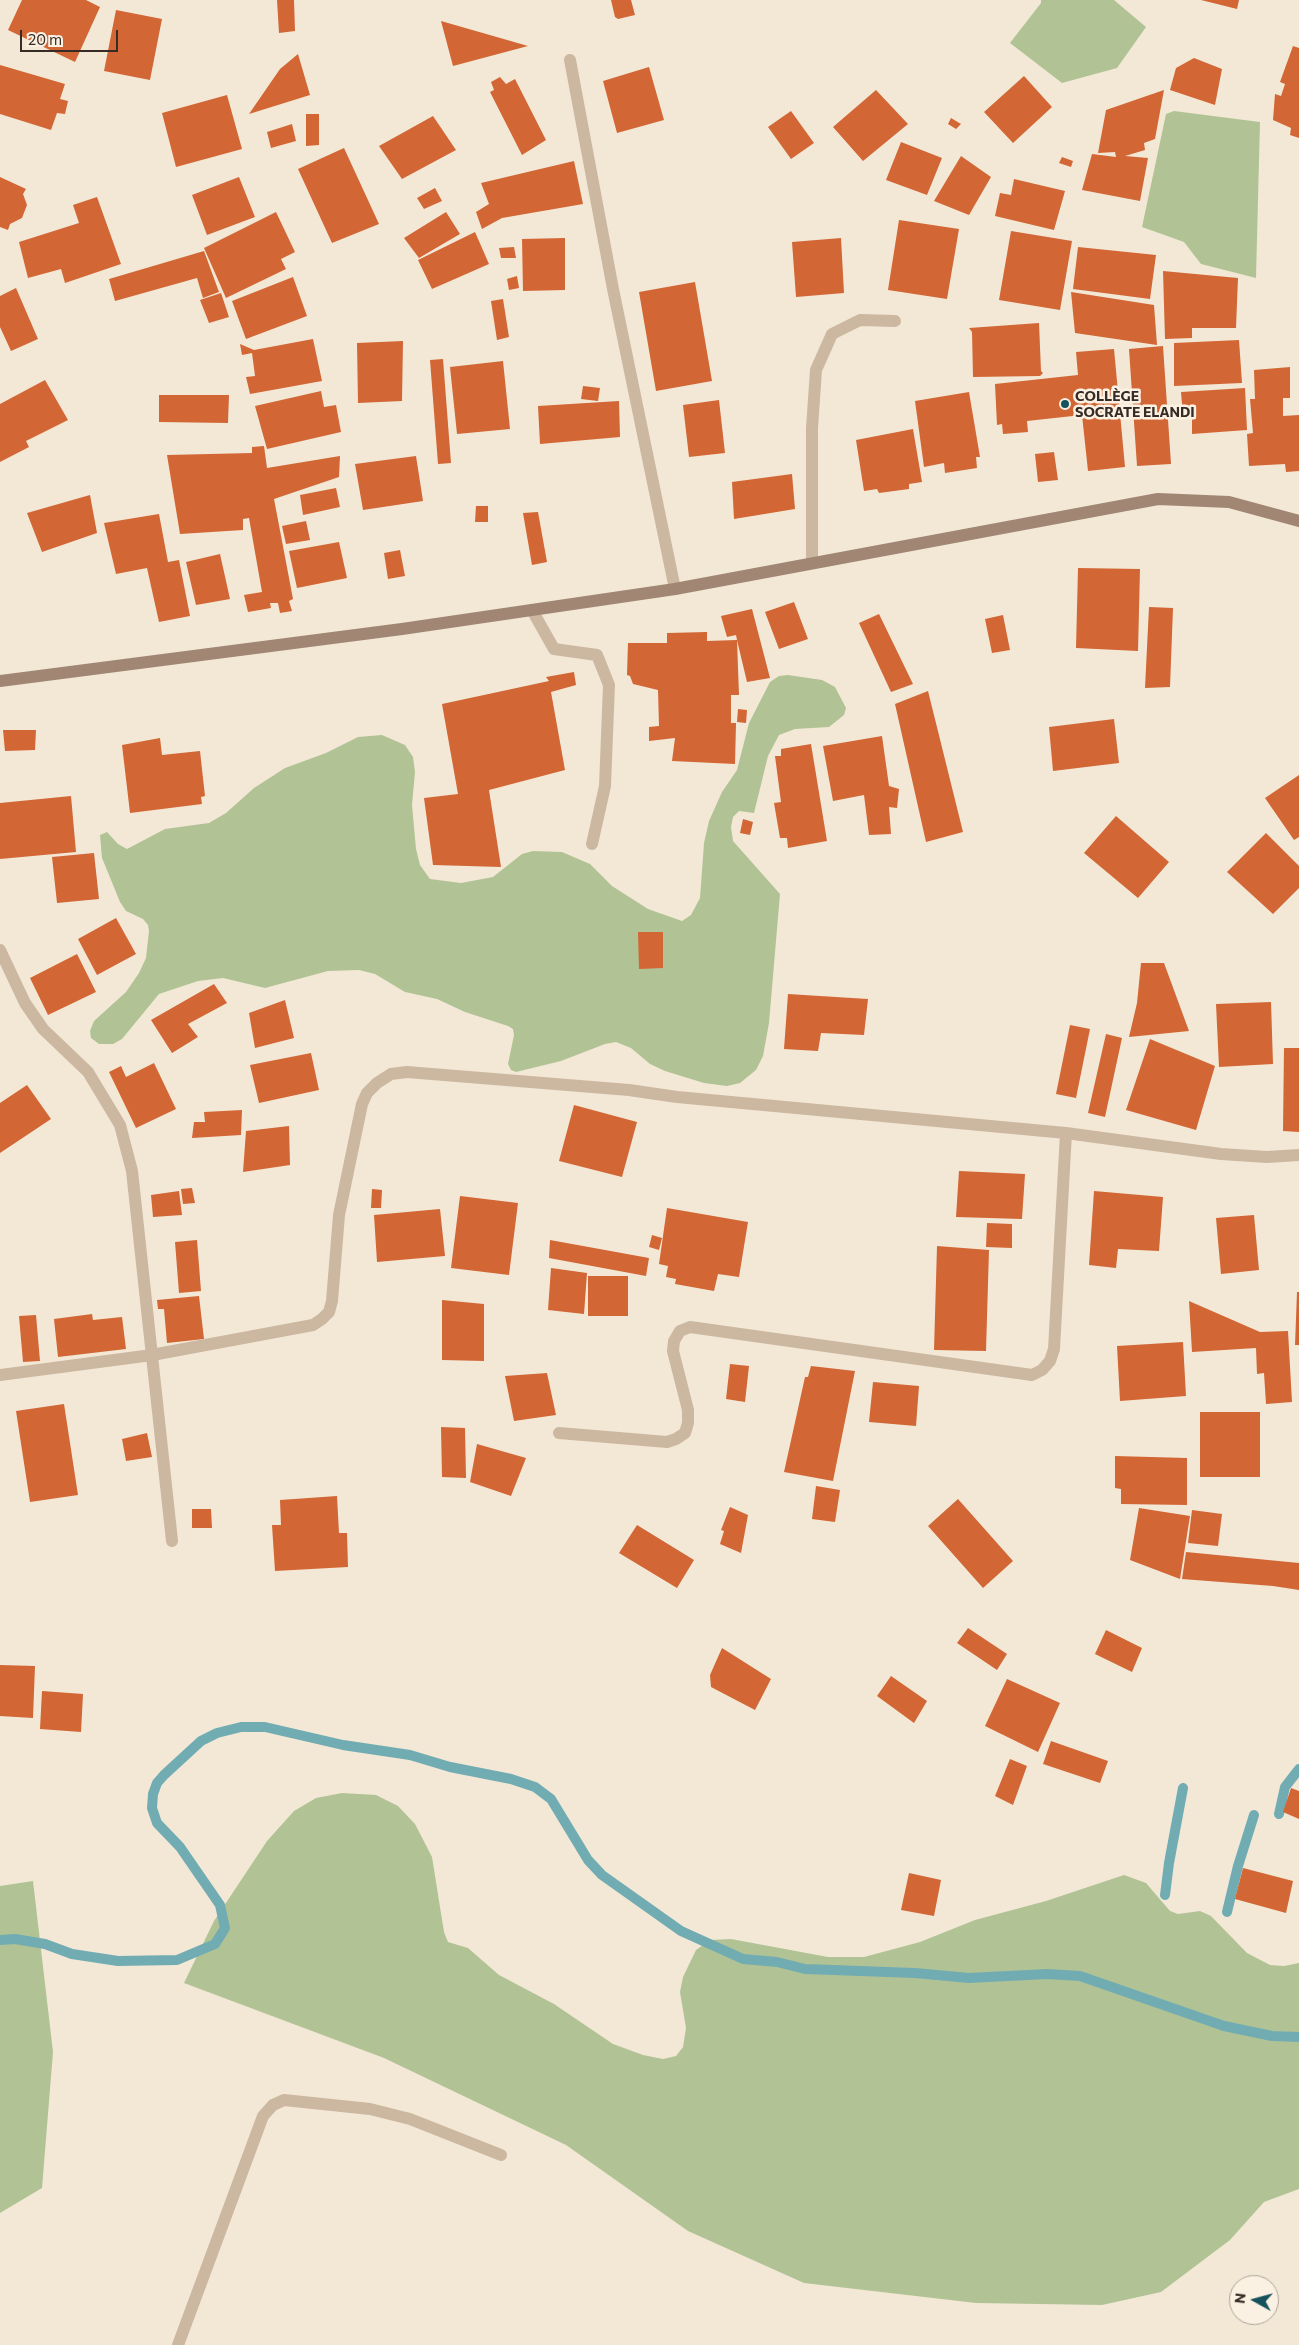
<!DOCTYPE html>
<meta charset="utf-8">
<style>
body{margin:0}
#map{position:relative;width:1299px;height:2345px;overflow:hidden;background:#f3e8d6;font-family:Commissioner,sans-serif}
canvas{display:block}
.north{position:absolute;left:1229px;top:2275px;width:50px;height:50px;box-sizing:border-box;background:#fbf1e3;border:1px solid #aca297;border-radius:50%;rotate:277deg;font-size:14px;font-weight:700;line-height:20px;text-align:center;color:#362b25}
.north::after{content:'';display:block;margin:auto;width:18px;height:22px;background:#16525b;clip-path:polygon(50% 0,100% 100%,50% 72%,0 100%)}
.scale{position:absolute;left:20px;top:30px;width:98px;height:22px;box-sizing:border-box;border:2px solid #362b25;border-top:0;padding-left:6px;font-size:15px;line-height:18px;white-space:nowrap;color:#362b25;-webkit-text-stroke:4px #fbf1e3;paint-order:stroke}
</style>
<div id="map">
<canvas width="1299" height="2345"></canvas>
<div class="north">N</div>
<div class="scale">20 m</div>
</div>
<script>
const ctx = document.querySelector('canvas').getContext('2d');
ctx.lineJoin = 'round';
function paint(path, color) {
  ctx.fillStyle = color;
  ctx.fill(path, 'evenodd');
}
function poly(rows) {
  const path = new Path2D();
  for (const r of rows) {
    path.moveTo(r[0], r[1]);
    for (let i = 2; i < r.length; i += 2) path.lineTo(r[i], r[i + 1]);
  }
  return path;
}
function strokePath(path, color, width, dash) {
  ctx.strokeStyle = color;
  ctx.lineWidth = width;
  ctx.lineCap = dash ? 'butt' : 'round';
  ctx.setLineDash(dash || []);
  ctx.stroke(path);
}
function label(font, color, halo, rows, align = 'center') {
  ctx.font = font + ' Commissioner,sans-serif';
  ctx.lineWidth = 5;
  ctx.setLineDash([]);
  ctx.textBaseline = 'middle';
  ctx.strokeStyle = halo;
  ctx.fillStyle = color;
  for (const [text, x, y, turn = 0] of rows) {
    ctx.save();
    ctx.translate(x, y);
    ctx.rotate((+turn || 0) * Math.PI / 180);
    ctx.textAlign = isNaN(turn) ? turn : align;
    if (halo) ctx.strokeText(text, 0, 0);
    ctx.fillText(text, 0, 0);
    ctx.restore();
  }
}
const green = poly([
 [1041,0,1114,0,1146,27,1117,68,1062,83,1010,43,1041,3],
 [1174,111,1260,122,1256,278,1201,264,1184,242,1142,227,1166,114],
 [788,675,822,680,835,687,846,708,844,715,829,727,795,729,779,735,768,756,754,813,739,811,733,817,731,827,733,841,780,894,769,1023,763,1056,756,1070,740,1083,727,1086,704,1083,665,1071,650,1064,631,1048,616,1042,605,1044,561,1061,516,1072,511,1070,508,1064,514,1035,513,1029,508,1026,465,1012,437,999,405,992,375,974,359,970,328,971,265,988,223,978,198,981,159,994,122,1039,113,1044,99,1044,91,1038,90,1031,94,1021,126,992,139,973,146,958,149,931,148,925,143,919,126,911,120,902,102,858,100,835,107,832,118,844,127,849,165,829,209,823,226,813,254,788,285,768,326,753,358,737,382,735,405,745,413,757,415,772,412,805,416,849,420,865,430,879,461,883,493,877,522,854,533,851,562,852,590,864,612,886,648,909,682,921,691,915,700,898,704,843,709,821,722,792,737,770,749,723,770,682,779,676],
 [342,1793,376,1795,398,1806,415,1824,432,1857,444,1932,448,1942,468,1948,499,1975,554,2004,613,2044,643,2055,663,2059,676,2056,683,2047,686,2028,680,1992,683,1977,696,1950,710,1940,731,1939,828,1957,864,1957,920,1942,975,1920,1046,1901,1124,1875,1146,1883,1170,1911,1178,1914,1200,1911,1211,1916,1247,1953,1270,1965,1284,1966,1299,1963,1299,2189,1264,2202,1230,2240,1161,2292,1102,2305,976,2303,804,2283,688,2231,566,2145,384,2058,184,1983,214,1921,267,1841,294,1811,316,1798],
 [33,1881,53,2052,42,2188,0,2213,0,1886]
]);
const stream = poly([
 [1279,1814,1285,1787,1299,1769],
 [1165,1895,1169,1863,1183,1788],
 [1227,1912,1238,1866,1254,1815],
 [0,1940,15,1939,45,1944,72,1954,118,1961,177,1960,215,1944,225,1928,220,1905,180,1847,157,1823,152,1808,153,1794,157,1783,164,1775,201,1741,217,1733,241,1727,265,1727,343,1745,410,1755,450,1767,511,1779,535,1787,551,1799,588,1860,602,1875,681,1931,743,1959,777,1962,805,1969,915,1973,969,1978,1047,1974,1080,1976,1224,2026,1272,2036,1299,2037]
]);
const building = poly([
 [22,0,86,0,100,7,75,62,8,30],
 [277,0,294,0,295,31,279,33],
 [611,0,631,0,635,15,618,19,615,17],
 [1201,0,1239,0,1237,9],
 [116,10,162,19,150,80,104,71],
 [441,21,528,46,453,66],
 [1293,46,1299,48,1299,138,1290,135,1291,128,1273,120,1275,94,1281,96,1285,84,1280,82],
 [298,54,310,95,249,114,280,69],
 [1194,58,1222,69,1215,105,1170,90,1176,68],
 [0,65,65,84,60,99,68,101,65,114,57,113,51,130,0,114],
 [649,67,664,120,617,133,603,81],
 [1024,76,1052,107,1013,143,984,112],
 [500,77,506,84,515,79,546,140,522,155,490,92,494,90,491,82],
 [876,90,908,124,863,161,833,127],
 [1164,90,1155,139,1144,143,1145,150,1125,156,1148,158,1140,201,1082,190,1092,154,1116,157,1115,152,1098,153,1106,110],
 [227,95,242,149,176,167,162,113],
 [791,111,814,143,791,159,768,127],
 [306,114,319,114,319,145,306,146],
 [433,116,456,150,402,179,379,146],
 [951,118,961,124,956,129,948,124],
 [292,124,296,141,271,148,267,132],
 [901,142,942,158,927,195,886,180],
 [344,148,379,224,332,243,298,169],
 [961,156,991,177,969,215,934,201],
 [1062,157,1073,161,1071,167,1059,163],
 [574,161,583,204,502,218,482,229,476,212,489,204,481,183],
 [0,177,26,189,23,194,27,205,22,218,10,224,8,230,0,227],
 [239,177,255,217,207,235,192,195],
 [1014,179,1065,191,1054,230,995,216,1000,193,1011,195],
 [435,188,442,201,424,209,417,198],
 [97,197,121,264,65,283,61,269,28,278,19,242,79,223,73,205],
 [276,212,295,252,281,259,286,269,226,298,204,248],
 [446,212,460,234,419,258,404,238],
 [899,220,959,229,947,299,888,290],
 [1011,231,1072,241,1060,310,999,300],
 [475,232,489,264,432,289,418,260],
 [565,238,565,290,523,291,522,239],
 [841,238,844,293,796,297,792,242],
 [514,247,516,258,501,258,499,248],
 [1078,247,1156,255,1150,299,1073,289],
 [204,251,219,292,203,298,197,278,115,301,109,279],
 [1163,271,1238,278,1236,328,1192,328,1192,338,1165,339],
 [517,276,519,288,509,290,507,279],
 [293,277,307,316,246,339,232,301],
 [695,282,712,381,656,391,639,292],
 [16,288,38,339,11,351,0,327,0,296],
 [1071,292,1154,305,1157,345,1075,333],
 [221,293,229,317,209,323,200,300],
 [503,299,509,337,497,340,491,301],
 [1039,323,1041,371,1043,373,1040,376,973,377,972,332,969,328],
 [313,339,322,381,250,394,246,377,255,376,252,353,242,355,240,344,254,350],
 [1239,340,1242,383,1174,386,1174,343],
 [403,341,402,401,358,403,357,343],
 [1163,346,1171,464,1137,466,1129,349],
 [1114,349,1125,467,1088,471,1082,415,1027,421,1028,432,1003,434,1002,424,997,425,995,384,1078,375,1076,352],
 [443,359,451,463,438,464,430,360],
 [503,361,510,429,457,434,450,367],
 [1290,367,1290,398,1283,398,1283,416,1299,415,1299,471,1286,472,1285,464,1249,466,1247,434,1253,433,1250,399,1255,399,1254,370],
 [45,380,68,420,26,441,29,447,0,462,0,404],
 [583,386,600,388,598,401,581,399],
 [1245,388,1247,430,1192,434,1192,416,1183,416,1181,392],
 [321,391,324,407,336,405,341,432,267,449,255,406],
 [969,392,980,457,976,457,977,468,945,473,944,463,924,467,915,401],
 [159,395,229,395,228,423,159,422],
 [719,400,725,453,689,457,683,405],
 [619,401,620,437,540,444,538,406],
 [913,429,922,482,909,484,909,489,879,493,877,489,864,491,856,440],
 [264,446,267,468,340,456,339,477,274,499,293,599,289,601,292,611,280,613,278,603,270,603,271,608,248,612,244,595,262,592,249,518,243,519,243,530,180,534,167,455,252,453,252,447],
 [1054,452,1058,480,1038,482,1035,454],
 [416,456,423,501,363,510,355,464],
 [792,474,795,509,734,519,732,482],
 [336,488,340,507,303,515,300,495],
 [90,495,97,533,42,552,27,513],
 [476,506,488,506,488,522,475,522],
 [538,512,547,562,532,565,523,513],
 [159,514,168,562,179,560,190,616,159,622,147,568,116,574,104,523],
 [306,521,310,540,286,544,282,526],
 [339,542,347,578,297,588,289,551],
 [400,550,405,576,388,579,384,553],
 [220,554,230,599,196,605,186,562],
 [1078,568,1140,569,1138,651,1076,648],
 [794,602,808,639,779,649,765,612],
 [1149,607,1173,608,1170,687,1145,688],
 [752,609,770,678,747,682,737,640,739,695,731,695,731,723,736,723,735,764,672,761,675,738,649,741,649,727,659,726,658,690,633,684,630,676,627,675,628,643,667,643,667,633,707,632,707,641,737,640,736,635,727,637,721,616],
 [879,614,913,684,891,692,859,623],
 [1003,615,1010,650,992,653,985,619],
 [574,672,576,685,551,692,565,770,489,790,501,867,433,865,424,798,458,794,442,704,549,681,546,677],
 [928,691,963,832,926,842,895,704],
 [738,709,747,710,746,723,737,722],
 [1114,719,1119,763,1053,771,1049,727],
 [3,730,36,730,35,750,5,751],
 [882,736,889,786,899,789,897,808,889,807,891,834,869,835,864,795,833,801,823,746],
 [160,738,162,755,200,751,205,796,201,797,202,804,130,813,122,745],
 [811,744,827,841,788,848,787,838,780,838,774,803,781,802,775,756,781,756,781,749],
 [1299,775,1299,837,1294,840,1265,798],
 [71,796,76,852,0,859,0,803],
 [1116,816,1169,862,1138,898,1084,853],
 [743,819,753,822,750,835,740,833],
 [1266,833,1299,866,1299,888,1273,914,1227,872],
 [94,853,99,899,57,903,52,857],
 [116,918,136,954,97,975,78,939],
 [638,932,663,932,663,968,639,969],
 [77,954,96,992,48,1015,30,978],
 [1141,963,1164,963,1189,1031,1129,1037,1137,1003],
 [214,984,227,1003,188,1024,198,1037,172,1053,151,1020],
 [788,994,868,999,864,1035,821,1033,818,1051,784,1049],
 [285,1000,294,1038,255,1048,249,1013],
 [1271,1002,1273,1064,1219,1067,1216,1004],
 [1070,1025,1090,1029,1076,1098,1056,1094],
 [1106,1034,1122,1038,1105,1117,1088,1113],
 [1150,1039,1215,1066,1196,1130,1126,1110],
 [1284,1048,1299,1048,1299,1132,1283,1131],
 [311,1053,319,1090,259,1103,250,1065],
 [154,1063,176,1109,136,1128,109,1072,121,1066,126,1077],
 [27,1085,51,1119,0,1153,0,1103],
 [574,1105,637,1122,622,1177,559,1161],
 [242,1110,241,1135,192,1138,194,1122,205,1122,204,1112],
 [289,1126,290,1165,243,1172,246,1131],
 [959,1171,1025,1174,1022,1219,956,1217],
 [192,1188,195,1203,183,1204,181,1189],
 [372,1189,382,1190,381,1208,371,1208],
 [179,1191,182,1215,153,1217,151,1195],
 [1094,1191,1163,1197,1159,1251,1118,1249,1116,1268,1089,1265],
 [460,1196,518,1203,509,1275,451,1268],
 [667,1208,748,1222,739,1277,718,1274,714,1291,675,1284,676,1279,666,1277,668,1266,659,1264],
 [440,1209,445,1256,377,1262,374,1215],
 [1254,1215,1259,1270,1221,1274,1216,1218],
 [987,1223,1012,1224,1012,1248,986,1247],
 [652,1235,662,1238,659,1250,649,1247],
 [197,1240,201,1291,179,1293,175,1242],
 [550,1240,649,1258,646,1276,549,1258],
 [937,1246,989,1250,986,1351,934,1350],
 [551,1268,587,1273,584,1314,548,1310],
 [588,1276,628,1276,628,1316,588,1316],
 [1297,1292,1299,1292,1299,1345,1295,1345],
 [199,1296,204,1339,167,1343,164,1309,158,1309,157,1300],
 [442,1300,484,1304,484,1361,442,1360],
 [1189,1301,1260,1332,1288,1331,1292,1402,1266,1404,1264,1373,1257,1374,1256,1348,1192,1352],
 [92,1314,93,1320,122,1317,126,1349,58,1357,54,1319],
 [36,1315,40,1361,23,1362,19,1316],
 [1183,1342,1186,1396,1120,1401,1117,1346],
 [730,1364,749,1366,745,1402,726,1399],
 [811,1366,855,1371,833,1481,784,1472,805,1377,808,1377],
 [547,1373,556,1415,514,1421,505,1376],
 [873,1382,919,1386,916,1426,869,1422],
 [64,1404,78,1495,30,1502,16,1411],
 [1200,1412,1260,1412,1260,1477,1200,1477],
 [441,1427,465,1428,466,1478,442,1477],
 [147,1433,152,1457,126,1461,122,1439],
 [477,1444,526,1458,511,1496,470,1482],
 [1115,1456,1187,1458,1187,1505,1121,1504,1121,1489,1115,1488],
 [816,1486,840,1490,835,1522,812,1519],
 [337,1496,339,1533,347,1533,348,1567,275,1571,272,1525,281,1525,280,1500],
 [958,1499,1013,1561,983,1588,928,1526],
 [730,1507,748,1515,741,1553,720,1544,724,1531,721,1530],
 [1139,1508,1190,1516,1180,1579,1130,1560],
 [192,1509,211,1509,212,1528,192,1528],
 [1192,1510,1222,1514,1218,1546,1188,1543],
 [637,1525,694,1560,677,1588,619,1553],
 [1186,1552,1299,1563,1299,1590,1273,1586,1182,1579],
 [968,1628,1007,1654,997,1670,957,1643],
 [1106,1630,1142,1648,1132,1672,1095,1654],
 [722,1648,771,1679,755,1710,711,1687,710,1675],
 [0,1665,35,1666,33,1718,0,1716],
 [891,1676,927,1701,914,1723,877,1696],
 [1007,1679,1060,1703,1038,1752,985,1726],
 [42,1691,83,1694,81,1732,40,1729],
 [1051,1741,1108,1761,1100,1783,1043,1764],
 [1010,1759,1027,1766,1013,1805,995,1796],
 [1291,1788,1299,1791,1299,1819,1283,1812],
 [1243,1868,1293,1881,1286,1913,1235,1899],
 [909,1873,941,1880,934,1916,901,1910]
]);
const street = poly([
 [570,60,613,289,675,589],
 [812,563,812,428,816,370,832,334,860,320,895,321],
 [532,610,554,649,597,655,609,685,605,786,592,844],
 [0,950,25,1003,43,1029,88,1072,120,1125,132,1171,172,1541],
 [0,1375,152,1355,313,1325,322,1319,329,1312,332,1301,339,1215,362,1104,367,1093,377,1083,391,1074,407,1072,629,1090,677,1097,1066,1133,1221,1154,1267,1157,1299,1155],
 [559,1433,667,1442,676,1439,685,1433,688,1423,688,1410,673,1351,674,1341,680,1331,690,1327,1032,1375,1042,1370,1050,1361,1054,1349,1066,1133],
 [178,2345,263,2116,273,2105,284,2100,370,2109,410,2119,501,2155]
]);
const secondary = poly([
 [0,681,402,629,675,589,1158,499,1229,502,1299,521]
]);
const markers = [
 [1065,404,5,"#16525b"]
];
const poiNames = [
 ["COLLÈGE",1075,396],
 ["SOCRATE ELANDI",1075,412]
];
paint(green, '#b1c395');
strokePath(stream, '#72acb3', 10);
paint(building, '#d26635');
strokePath(street, '#ccb8a1', 12);
strokePath(secondary, '#a08673', 12);
for (const [x, y, r, color] of markers) {
  const dot = new Path2D();
  dot.arc(x, y, r, 0, 2 * Math.PI);
  ctx.fillStyle = color;
  ctx.fill(dot);
  strokePath(dot, '#fbf1e3', 2);
}
label('bold 14px', '#362b25', '#fbf1e3', poiNames, 'left');
</script>
